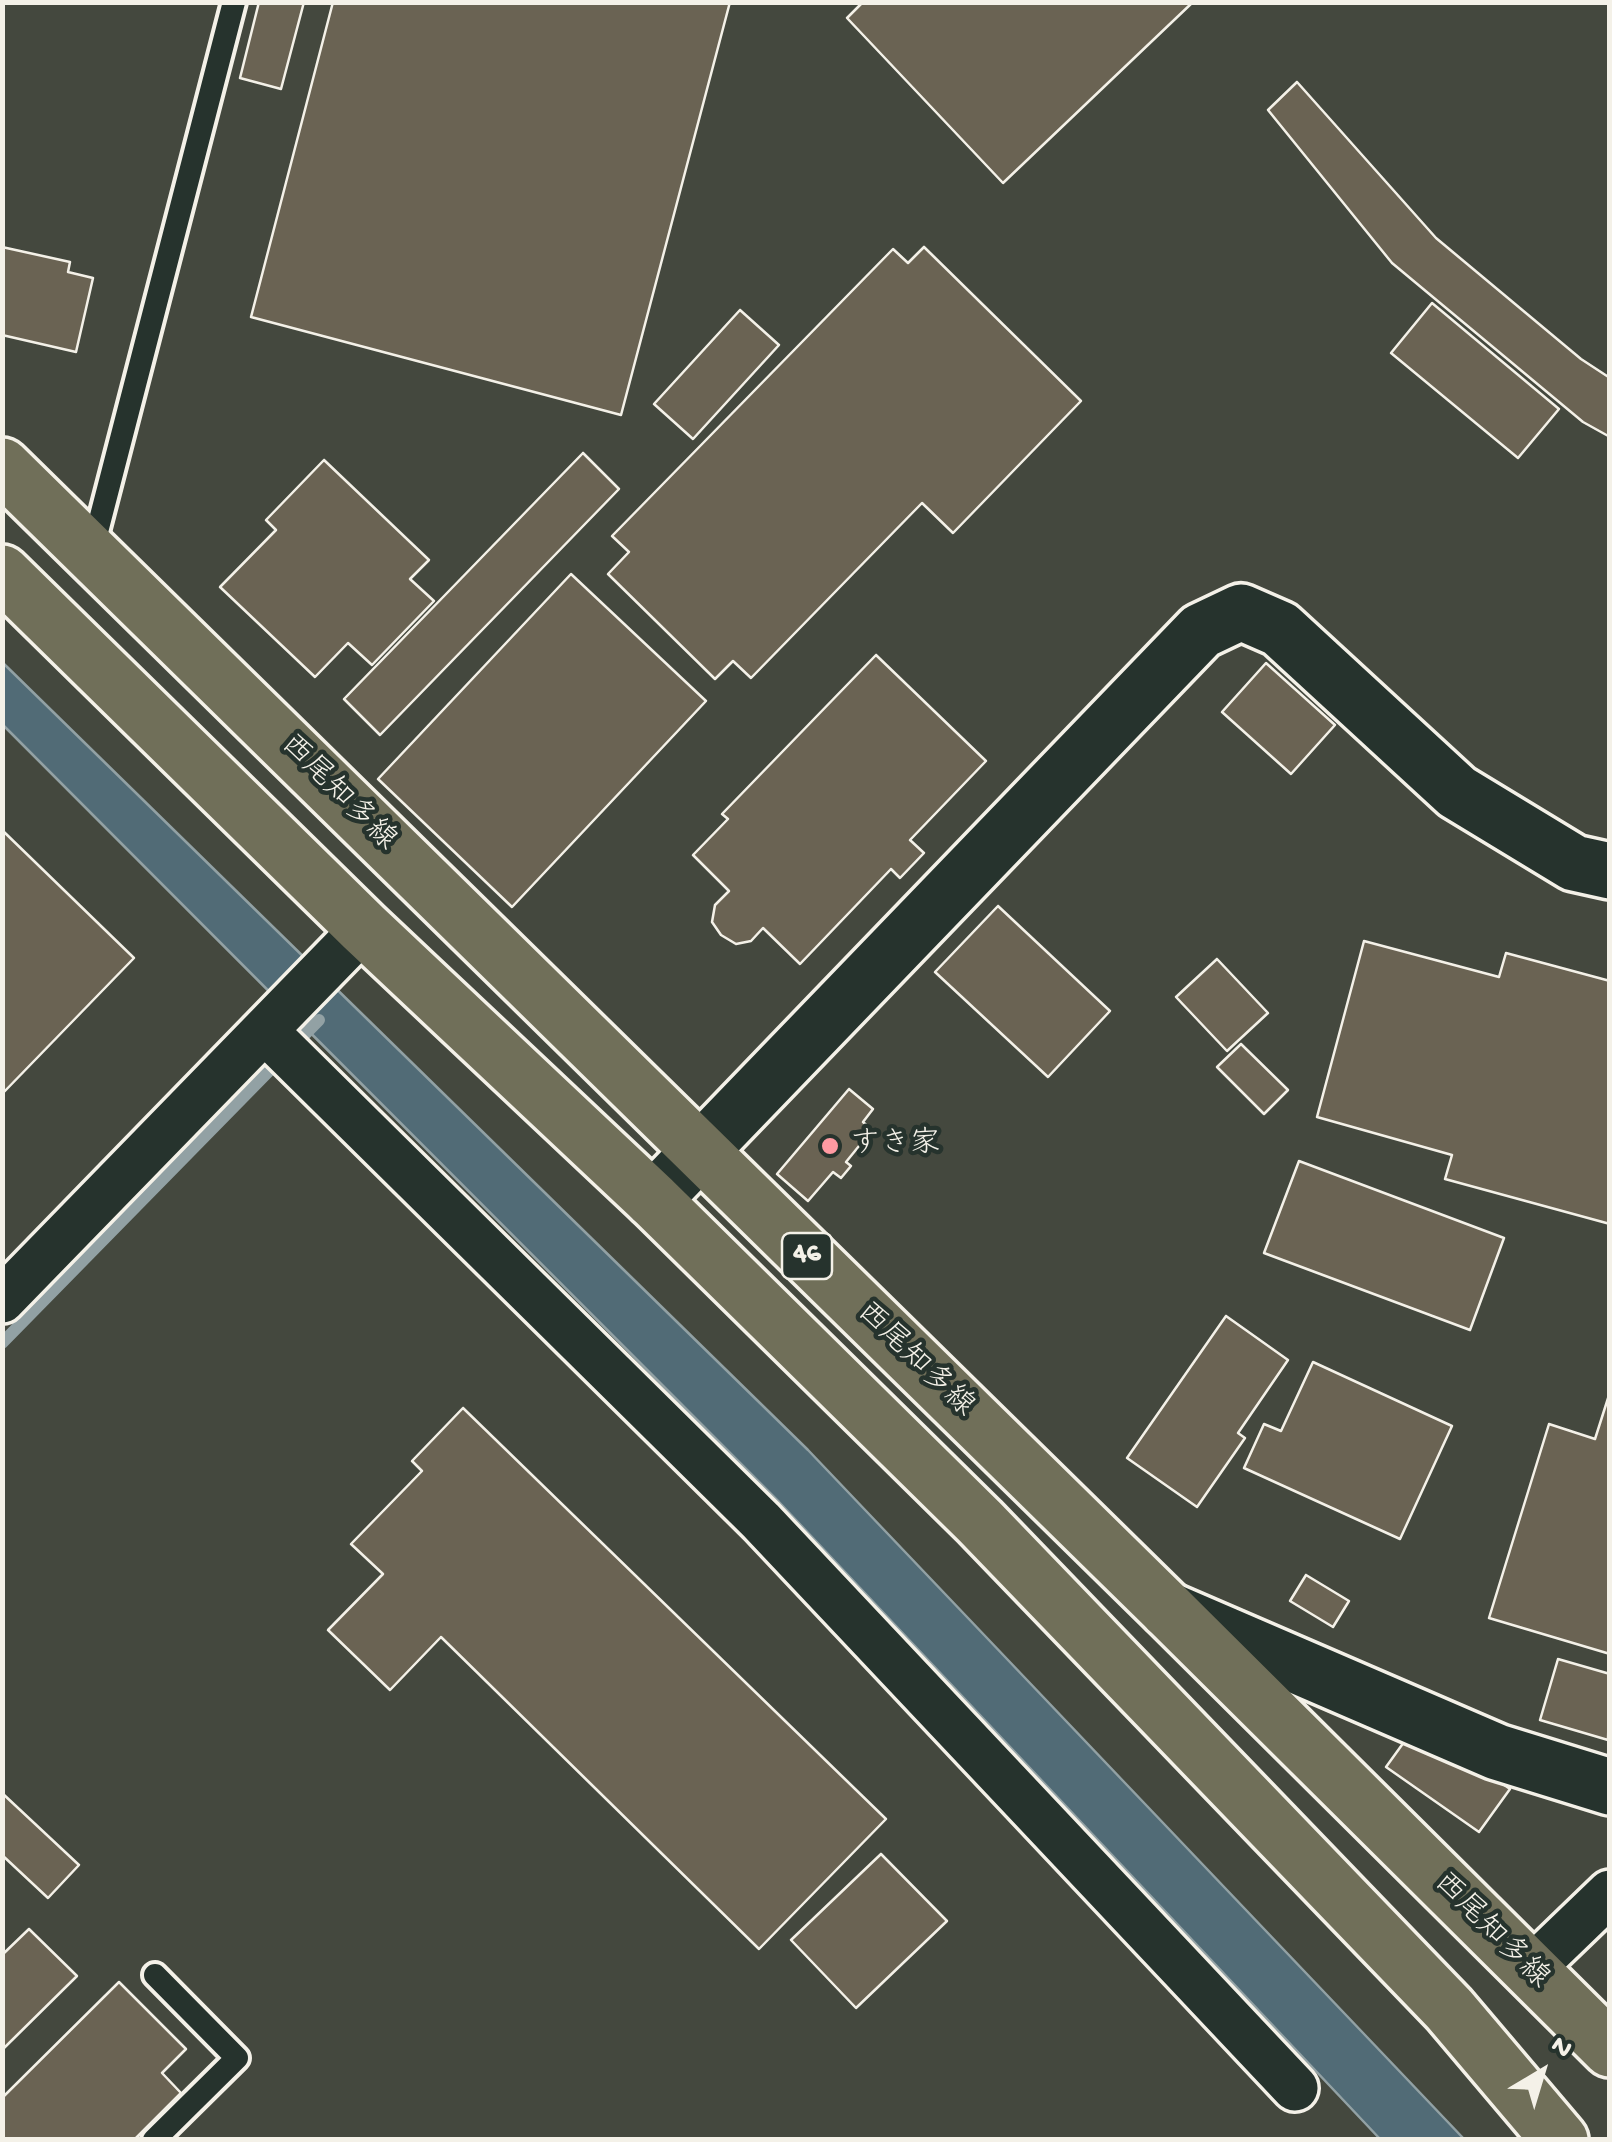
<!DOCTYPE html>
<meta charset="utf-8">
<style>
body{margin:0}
#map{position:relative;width:1612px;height:2142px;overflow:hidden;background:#343d35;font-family:"Gochi Hand",sans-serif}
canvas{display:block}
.frame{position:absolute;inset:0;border:5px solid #f4f1e8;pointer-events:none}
.north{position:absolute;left:1492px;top:2022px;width:100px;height:100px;-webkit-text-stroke:8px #26332d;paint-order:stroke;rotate:38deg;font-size:28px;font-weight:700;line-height:40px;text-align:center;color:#f4f1e8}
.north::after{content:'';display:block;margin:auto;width:35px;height:45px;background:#f4f1e8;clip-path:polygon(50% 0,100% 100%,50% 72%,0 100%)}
</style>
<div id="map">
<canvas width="1612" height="2142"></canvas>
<div class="frame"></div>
<div class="north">N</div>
</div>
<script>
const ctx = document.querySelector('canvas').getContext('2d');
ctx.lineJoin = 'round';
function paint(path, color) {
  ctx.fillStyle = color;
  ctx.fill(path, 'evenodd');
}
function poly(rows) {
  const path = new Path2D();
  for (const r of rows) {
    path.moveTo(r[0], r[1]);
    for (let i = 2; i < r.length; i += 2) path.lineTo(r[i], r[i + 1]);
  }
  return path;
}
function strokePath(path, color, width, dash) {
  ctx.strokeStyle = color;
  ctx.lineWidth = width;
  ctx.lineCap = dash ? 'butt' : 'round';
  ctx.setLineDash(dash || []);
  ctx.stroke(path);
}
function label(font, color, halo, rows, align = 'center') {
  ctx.font = font + ' "Gochi Hand","Klee One",sans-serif';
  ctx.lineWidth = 9;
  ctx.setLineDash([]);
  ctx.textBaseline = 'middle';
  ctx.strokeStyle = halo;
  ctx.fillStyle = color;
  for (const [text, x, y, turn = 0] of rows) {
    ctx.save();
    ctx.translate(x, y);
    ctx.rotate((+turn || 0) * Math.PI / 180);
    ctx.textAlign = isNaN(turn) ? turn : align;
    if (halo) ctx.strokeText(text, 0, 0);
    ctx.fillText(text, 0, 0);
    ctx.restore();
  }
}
const built = poly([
 [3,3,1609,3,1609,2139,3,2139]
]);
const water = poly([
 [2,662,808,1450,1464,2139,1380,2139,779,1502,3,725,2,662]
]);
const stream = poly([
 [2,1343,319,1020]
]);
const building = poly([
 [259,2,304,2,281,89,240,78,259,2],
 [333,2,730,2,621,415,251,317,333,2],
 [863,2,1193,2,1003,183,847,18,863,2],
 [1297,82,1436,238,1581,359,1610,378,1610,437,1583,422,1392,263,1268,110,1297,82],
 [2,247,70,262,68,272,93,278,76,352,2,335,2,247],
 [924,247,1081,401,953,533,922,503,751,678,733,661,715,679,608,574,629,552,612,536,893,249,908,263,924,247],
 [1432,303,1559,409,1518,458,1391,353,1432,303],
 [740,310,779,345,693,439,654,404,740,310],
 [583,453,619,489,380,735,344,699,583,453],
 [324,460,429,560,410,579,434,601,372,665,348,643,315,677,220,587,276,530,266,520,324,460],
 [571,574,706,701,512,907,378,779,571,574],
 [876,655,986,761,910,840,924,853,900,878,891,869,800,964,763,928,751,941,736,944,721,935,712,922,715,905,729,891,693,855,728,819,722,814,876,655],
 [1266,663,1335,725,1291,774,1222,712,1266,663],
 [2,830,134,958,2,1094,2,830],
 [998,906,1110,1011,1048,1077,935,972,998,906],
 [1364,941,1499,977,1506,953,1610,981,1610,1224,1445,1179,1452,1155,1317,1117,1364,941],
 [1217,959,1268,1013,1227,1051,1176,997,1217,959],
 [1241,1044,1288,1090,1264,1114,1217,1067,1241,1044],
 [849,1089,873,1109,863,1122,872,1130,846,1162,851,1166,841,1178,833,1172,808,1201,777,1174,849,1089],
 [1299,1161,1504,1238,1470,1330,1264,1253,1299,1161],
 [1226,1316,1288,1360,1238,1433,1245,1438,1197,1507,1127,1458,1226,1316],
 [1313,1362,1452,1426,1400,1539,1244,1468,1264,1424,1281,1431,1313,1362],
 [1610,1392,1610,1654,1489,1618,1549,1424,1595,1439,1610,1392],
 [463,1408,886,1819,759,1949,441,1637,390,1690,328,1630,383,1574,351,1544,422,1471,412,1461,463,1408],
 [1306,1575,1349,1601,1333,1627,1290,1601,1306,1575],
 [1558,1659,1610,1674,1608,1740,1540,1720,1558,1659],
 [1417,1724,1510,1789,1479,1832,1386,1767,1417,1724],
 [2,1793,79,1865,48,1898,2,1855,2,1793],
 [881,1854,947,1921,856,2008,791,1940,881,1854],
 [29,1929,77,1976,2,2050,2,1955,29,1929],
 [119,1982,186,2049,162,2073,181,2093,134,2140,2,2140,2,2098,119,1982]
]);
const service = poly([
 [92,551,234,2],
 [154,2140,237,2058,155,1975]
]);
const minor = poly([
 [265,1031,761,1521,1295,2088],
 [2,1300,364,928],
 [1529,1971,1610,1893]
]);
const tertiary = poly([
 [653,1200,1201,631,1241,612,1280,629,1457,792,1574,863,1610,871],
 [1168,1610,1497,1752,1610,1787]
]);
const primary = poly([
 [2,466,1168,1610,1610,2049],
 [2,573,364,928,653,1200,980,1522,1449,2009,1560,2140]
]);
const markers = [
 [830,1146,10,"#ff9aa2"]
];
const shields = [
 [807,1256,50]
];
const shieldNames = [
 ["46",807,1256]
];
const streetNames = [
 ["西尾知多線",337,794,45],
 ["西尾知多線",914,1361,44],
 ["西尾知多線",1490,1932,45]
];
const poiNames = [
 ["すき家",850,1146]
];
paint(built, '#44483e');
paint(water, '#516b76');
strokePath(water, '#92a1a4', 2.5);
strokePath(stream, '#92a1a4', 12);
paint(building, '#6a6353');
strokePath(building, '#f4f1e8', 2.5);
strokePath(service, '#f4f1e8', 30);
strokePath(minor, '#f4f1e8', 52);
strokePath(tertiary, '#f4f1e8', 62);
strokePath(primary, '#f4f1e8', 62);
strokePath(service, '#26332d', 22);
strokePath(minor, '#26332d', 45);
strokePath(tertiary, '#26332d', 55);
strokePath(primary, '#706f59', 55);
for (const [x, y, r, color] of markers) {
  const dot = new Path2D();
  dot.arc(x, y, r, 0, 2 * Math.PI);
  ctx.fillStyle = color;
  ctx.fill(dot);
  strokePath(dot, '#26332d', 4);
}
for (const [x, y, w] of shields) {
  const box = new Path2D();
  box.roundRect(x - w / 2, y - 23, w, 46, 8);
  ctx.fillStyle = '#26332d';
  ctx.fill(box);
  strokePath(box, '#f4f1e8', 2.5);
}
label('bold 28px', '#f4f1e8', null, shieldNames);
label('30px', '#f4f1e8', '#26332d', streetNames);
label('30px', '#f4f1e8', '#26332d', poiNames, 'left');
</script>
